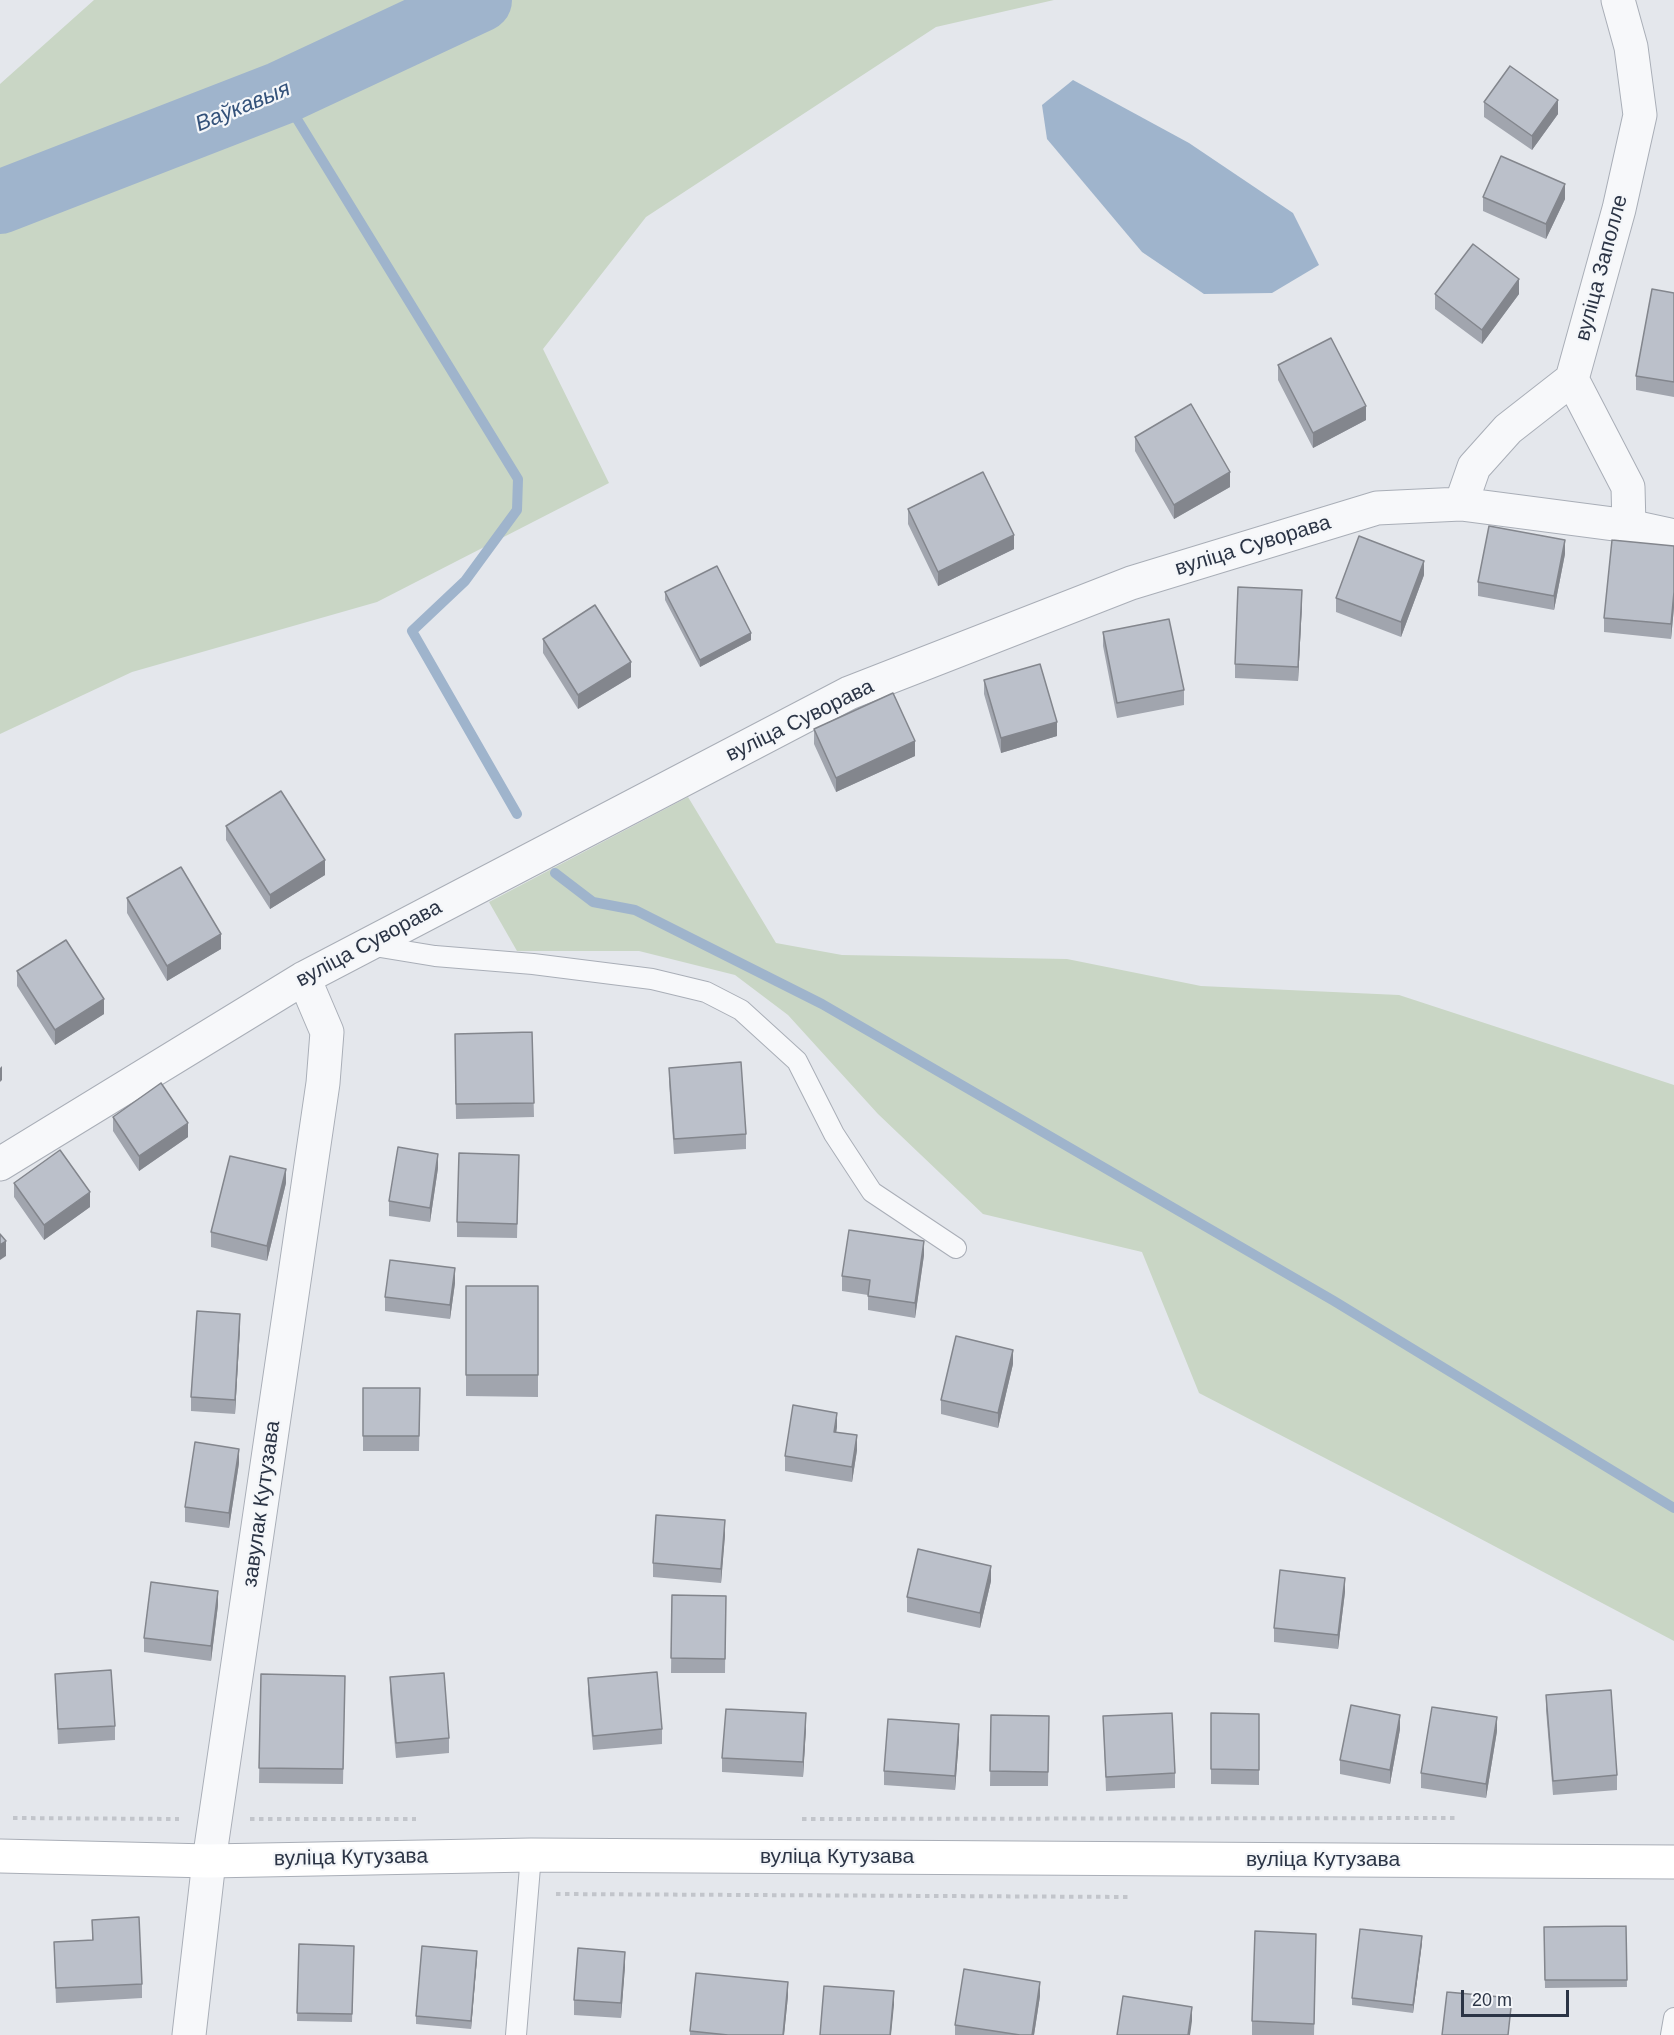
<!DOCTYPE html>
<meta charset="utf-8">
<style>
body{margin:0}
#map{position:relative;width:1674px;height:2035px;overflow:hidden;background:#e4e7ec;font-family:Helvetica,sans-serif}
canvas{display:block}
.scale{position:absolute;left:1461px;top:1990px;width:108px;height:27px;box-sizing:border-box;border:3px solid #2b3445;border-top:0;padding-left:8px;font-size:18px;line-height:21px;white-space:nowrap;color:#2b3445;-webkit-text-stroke:4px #f4f6f9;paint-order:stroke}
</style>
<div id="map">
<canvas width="1674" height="2035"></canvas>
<div class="scale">20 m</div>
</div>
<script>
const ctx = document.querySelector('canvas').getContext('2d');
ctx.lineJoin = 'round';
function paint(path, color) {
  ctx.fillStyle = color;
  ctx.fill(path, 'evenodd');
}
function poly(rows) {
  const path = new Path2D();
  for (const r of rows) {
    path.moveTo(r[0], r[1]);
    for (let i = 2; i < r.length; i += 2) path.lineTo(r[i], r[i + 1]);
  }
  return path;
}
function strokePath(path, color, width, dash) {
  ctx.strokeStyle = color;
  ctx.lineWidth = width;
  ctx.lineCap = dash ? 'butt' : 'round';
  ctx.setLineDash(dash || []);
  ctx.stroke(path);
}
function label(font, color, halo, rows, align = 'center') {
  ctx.font = font + ' Helvetica,sans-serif';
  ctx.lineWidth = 4.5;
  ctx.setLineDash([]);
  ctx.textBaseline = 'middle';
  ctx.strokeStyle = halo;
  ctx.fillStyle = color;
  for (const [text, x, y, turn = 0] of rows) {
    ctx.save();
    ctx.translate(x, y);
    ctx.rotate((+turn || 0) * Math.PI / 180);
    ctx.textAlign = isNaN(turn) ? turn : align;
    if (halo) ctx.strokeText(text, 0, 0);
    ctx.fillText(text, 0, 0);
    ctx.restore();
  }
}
const green = poly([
 [94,0,1054,0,936,27,646,217,543,349,609,483,377,602,132,672,0,734,0,84],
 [688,797,776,943,842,955,1067,959,1201,986,1399,995,1674,1085,1674,1641,1443,1519,1199,1393,1142,1252,983,1214,878,1114,788,1015,735,975,639,951,517,951,489,902]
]);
const water = poly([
 [1073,80,1189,143,1293,213,1319,265,1272,293,1204,294,1142,252,1047,139,1042,105]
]);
const stream = poly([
 [281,93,518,479,517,510,465,581,412,631,517,814],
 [555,873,593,902,635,910,822,1004,1334,1301,1674,1508]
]);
const river = poly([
 [0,202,281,93,480,0]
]);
const path = poly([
 [13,1818,179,1819],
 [250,1819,416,1819],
 [802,1819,1458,1818],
 [556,1894,1130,1897]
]);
const lane = poly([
 [368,945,435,956,533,964,652,979,706,992,741,1010,797,1061,834,1134,872,1192,956,1248],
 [516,2035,531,1855],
 [1671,2035,1674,2018]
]);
const street = poly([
 [1618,0,1631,47,1640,115,1619,209,1572,379,1628,487,1629,526],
 [1461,504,1474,467,1508,429,1572,379],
 [0,1164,304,978,849,693,1131,583,1377,508,1461,504,1629,526,1674,536],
 [189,2035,209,1861,323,1083,327,1032,304,978]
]);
const secondary = poly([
 [0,1856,209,1861,531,1855,1674,1862]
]);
const wall = poly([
 [1484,102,1558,114,1532,150,1484,117],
 [1483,197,1565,199,1546,239,1483,211],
 [1674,293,1674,397,1636,390,1636,376],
 [1435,294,1519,294,1482,344,1435,309],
 [1278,365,1366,420,1313,448,1278,380],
 [1135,437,1230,487,1174,519,1135,451],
 [908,509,1014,549,938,586,908,524],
 [1674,546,1674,607,1671,639,1604,632,1604,618],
 [1565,554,1554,610,1478,596,1478,582],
 [1424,575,1401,637,1336,612,1336,598],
 [665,592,751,640,700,667,665,600],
 [1302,604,1298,681,1235,678,1235,664],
 [1103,632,1184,690,1184,705,1117,718,1103,646],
 [543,639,631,677,578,709,543,653],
 [984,680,1057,736,1001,753,984,694],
 [814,729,915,756,836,792,814,744],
 [226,826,325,875,270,909,226,840],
 [127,898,221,949,167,981,127,913],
 [17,971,104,1014,55,1045,17,986],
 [532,1032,534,1117,456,1119,455,1034],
 [669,1068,746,1134,746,1149,674,1154,669,1082],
 [113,1117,188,1137,139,1171,113,1131],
 [519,1155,517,1238,457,1237,457,1222],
 [438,1168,430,1222,389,1216,389,1201],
 [14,1183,90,1207,44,1240,14,1197],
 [286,1183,267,1261,211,1247,211,1232],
 [924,1255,915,1318,868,1310,868,1295,842,1291,842,1276],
 [455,1283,450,1319,385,1311,385,1297],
 [466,1286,538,1286,538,1397,466,1396],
 [240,1328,235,1414,191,1411,191,1397],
 [1013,1364,998,1428,941,1414,941,1400],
 [363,1388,420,1388,419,1451,363,1451],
 [837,1427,836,1432,857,1450,852,1482,785,1471,785,1456],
 [239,1463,229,1528,185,1522,185,1507],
 [725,1535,721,1583,653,1577,653,1563],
 [991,1581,980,1628,907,1612,907,1597],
 [1345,1592,1338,1649,1274,1642,1274,1628],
 [672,1595,726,1596,725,1673,671,1673],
 [218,1605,211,1661,144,1652,144,1638],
 [55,1674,115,1726,115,1740,58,1744],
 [261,1674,345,1676,343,1784,259,1783],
 [390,1677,449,1738,449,1753,396,1758,390,1692],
 [588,1678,662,1729,662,1744,593,1750,588,1693],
 [1546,1695,1617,1775,1617,1790,1553,1795,1546,1710],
 [1211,1713,1259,1714,1259,1785,1211,1784],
 [991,1715,1049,1716,1048,1786,990,1786],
 [1103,1716,1175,1773,1175,1788,1106,1791],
 [806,1728,803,1777,722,1772,722,1758],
 [1400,1729,1390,1784,1340,1774,1340,1760],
 [1497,1731,1486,1798,1421,1788,1421,1773],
 [959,1739,955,1790,884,1785,884,1771],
 [92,1920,142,1984,142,1998,56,2003,54,1942,92,1940],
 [1626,1926,1627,1987,1545,1988,1544,1927],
 [1422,1943,1413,2013,1352,2005,1352,1998],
 [299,1944,354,1946,352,2022,297,2021],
 [1316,1948,1314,2035,1252,2035,1252,2021],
 [477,1958,471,2029,416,2024,416,2016],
 [625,1966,621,2018,574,2015,574,2000],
 [788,1996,784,2035,690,2035,690,2031],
 [1040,1996,1034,2035,955,2035,955,2025]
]);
const shadedWall = poly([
 [1558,100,1558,114,1532,150,1532,136],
 [1565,184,1565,199,1546,239,1546,224],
 [1519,279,1519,294,1482,344,1482,330],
 [1366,406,1366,420,1313,448,1313,433],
 [1230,472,1230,487,1174,519,1174,505],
 [1014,535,1014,549,938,586,938,572],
 [1565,540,1565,554,1554,610,1554,596],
 [1424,561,1424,575,1401,637,1401,622],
 [1302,590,1302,604,1298,681,1298,667],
 [1674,592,1674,607,1671,639,1671,624],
 [751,633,751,640,700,667,700,660],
 [631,662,631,677,578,709,578,695],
 [1057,722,1057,736,1001,753,1001,738],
 [915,741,915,756,836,792,836,778],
 [325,860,325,875,270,909,270,895],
 [221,934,221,949,167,981,167,966],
 [104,999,104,1014,55,1045,55,1030],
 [2,1066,2,1080,0,1082,0,1068],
 [188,1123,188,1137,139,1171,139,1156],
 [438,1154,438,1168,430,1222,430,1208],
 [286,1169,286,1183,267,1261,267,1246],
 [90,1192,90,1207,44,1240,44,1225],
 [6,1241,6,1256,0,1260,0,1245],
 [924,1241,924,1255,915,1318,915,1303],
 [455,1268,455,1283,450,1319,450,1305],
 [240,1314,240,1328,235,1414,235,1400],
 [1013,1350,1013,1364,998,1428,998,1413],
 [837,1413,837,1427,834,1446,834,1432],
 [857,1435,857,1450,852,1482,852,1467],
 [239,1449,239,1463,229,1528,229,1513],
 [725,1520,725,1535,721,1583,721,1569],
 [991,1566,991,1581,980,1628,980,1613],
 [1345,1578,1345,1592,1338,1649,1338,1635],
 [218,1591,218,1605,211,1661,211,1646],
 [806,1713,806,1728,803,1777,803,1762],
 [1400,1715,1400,1729,1390,1784,1390,1770],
 [1497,1717,1497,1731,1486,1798,1486,1784],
 [959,1724,959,1739,955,1790,955,1776],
 [1422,1936,1422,1943,1413,2013,1413,2005],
 [477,1951,477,1958,471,2029,471,2021],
 [625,1952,625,1966,621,2018,621,2003],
 [788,1982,788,1996,784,2035,783,2035],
 [1040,1982,1040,1996,1034,2035,1032,2035],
 [894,1991,894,2005,891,2035,890,2035],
 [1192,2007,1192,2021,1190,2035,1188,2035]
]);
const building = poly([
 [1510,66,1558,100,1532,136,1484,102,1510,66],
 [1501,156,1565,184,1546,224,1483,197,1501,156],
 [1473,244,1519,279,1482,330,1435,294,1473,244],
 [1652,289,1674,293,1674,382,1636,376,1652,289],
 [1331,338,1366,406,1313,433,1278,365,1331,338],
 [1191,404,1230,472,1174,505,1135,437,1191,404],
 [983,472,1014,535,938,572,908,509,983,472],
 [1489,526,1565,540,1554,596,1478,582,1489,526],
 [1359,536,1424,561,1401,622,1336,598,1359,536],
 [1612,540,1674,546,1674,592,1671,624,1604,618,1612,540],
 [717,566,751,633,700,660,665,592,717,566],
 [1238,587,1302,590,1298,667,1235,664,1238,587],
 [595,605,631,662,578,695,543,639,595,605],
 [1169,619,1184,690,1117,703,1103,632,1169,619],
 [1040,664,1057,722,1001,738,984,680,1040,664],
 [893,693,915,741,836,778,814,729,893,693],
 [281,791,325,860,270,895,226,826,281,791],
 [181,867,221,934,167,966,127,898,181,867],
 [66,940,104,999,55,1030,17,971,66,940],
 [532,1032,534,1103,456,1104,455,1034,532,1032],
 [741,1062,746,1134,674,1139,669,1068,741,1062],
 [161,1083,188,1123,139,1156,113,1117,161,1083],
 [398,1147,438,1154,430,1208,389,1201,398,1147],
 [60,1150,90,1192,44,1225,14,1183,60,1150],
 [459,1153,519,1155,517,1224,457,1222,459,1153],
 [230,1156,286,1169,267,1246,211,1232,230,1156],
 [849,1230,924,1241,915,1303,868,1296,870,1280,842,1276,849,1230],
 [0,1234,6,1241,0,1245,0,1234],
 [390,1260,455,1268,450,1305,385,1297,390,1260],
 [466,1286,538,1286,538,1375,466,1375,466,1286],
 [197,1311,240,1314,235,1400,191,1397,197,1311],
 [956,1336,1013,1350,998,1413,941,1400,956,1336],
 [363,1388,420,1388,419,1436,363,1436,363,1388],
 [793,1405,837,1413,834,1432,857,1435,852,1467,785,1456,793,1405],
 [195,1442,239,1449,229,1513,185,1507,195,1442],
 [656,1515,725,1520,721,1569,653,1563,656,1515],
 [918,1549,991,1566,980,1613,907,1597,918,1549],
 [1280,1570,1345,1578,1338,1635,1274,1628,1280,1570],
 [151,1582,218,1591,211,1646,144,1638,151,1582],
 [672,1595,726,1596,725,1659,671,1658,672,1595],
 [111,1670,115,1726,58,1729,55,1674,111,1670],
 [657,1672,662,1729,593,1736,588,1678,657,1672],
 [444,1673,449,1738,396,1743,390,1677,444,1673],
 [261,1674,345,1676,343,1769,259,1768,261,1674],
 [1611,1690,1617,1775,1553,1781,1546,1695,1611,1690],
 [1351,1705,1400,1715,1390,1770,1340,1760,1351,1705],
 [1432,1707,1497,1717,1486,1784,1421,1773,1432,1707],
 [726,1709,806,1713,803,1762,722,1758,726,1709],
 [1172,1713,1175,1773,1106,1777,1103,1716,1172,1713],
 [1211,1713,1259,1714,1259,1770,1211,1769,1211,1713],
 [991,1715,1049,1716,1048,1772,990,1771,991,1715],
 [888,1719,959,1724,955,1776,884,1771,888,1719],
 [139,1917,142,1984,56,1988,54,1942,93,1940,92,1920,139,1917],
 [1626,1926,1627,1980,1545,1980,1544,1927,1626,1926],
 [1360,1929,1422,1936,1413,2005,1352,1998,1360,1929],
 [1255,1931,1316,1934,1314,2024,1252,2021,1255,1931],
 [299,1944,354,1946,352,2014,297,2013,299,1944],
 [422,1946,477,1951,471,2021,416,2016,422,1946],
 [578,1948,625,1952,621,2003,574,2000,578,1948],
 [964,1969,1040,1982,1032,2035,1020,2035,955,2025,964,1969],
 [696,1973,788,1982,783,2035,728,2035,690,2031,696,1973],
 [824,1986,894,1991,890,2035,820,2035,824,1986],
 [1447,1992,1512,1998,1508,2035,1442,2035,1447,1992],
 [1123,1996,1192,2007,1188,2035,1117,2035,1123,1996]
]);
const streetNames = [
 ["вуліца Заполле",1602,268,-75],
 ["вуліца Суворава",1253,546,-17],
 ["вуліца Суворава",800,721,-26],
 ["вуліца Суворава",369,944,-28],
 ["завулак Кутузава",262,1504,-82],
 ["вуліца Кутузава",837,1857],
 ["вуліца Кутузава",351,1858,-1],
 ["вуліца Кутузава",1323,1860]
];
const waterNames = [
 ["Ваўкавыя",243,107,-22]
];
paint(green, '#c9d6c5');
paint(water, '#9fb4cc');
strokePath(stream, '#9fb4cc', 10);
strokePath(river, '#9fb4cc', 64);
strokePath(lane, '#a9aeb7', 22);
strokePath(street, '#a9aeb7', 35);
strokePath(secondary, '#a9aeb7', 35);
strokePath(path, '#c2c5cb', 4, [4.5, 4.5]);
strokePath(lane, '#f7f8fa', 20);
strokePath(street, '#f7f8fa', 33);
strokePath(secondary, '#fff', 33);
paint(wall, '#a1a5ae');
paint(shadedWall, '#83868d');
paint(building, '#bbc0ca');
strokePath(building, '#83868d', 1.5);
label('21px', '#2b3445', '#f4f6f9', streetNames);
label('italic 22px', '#34527a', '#f4f6f9', waterNames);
</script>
